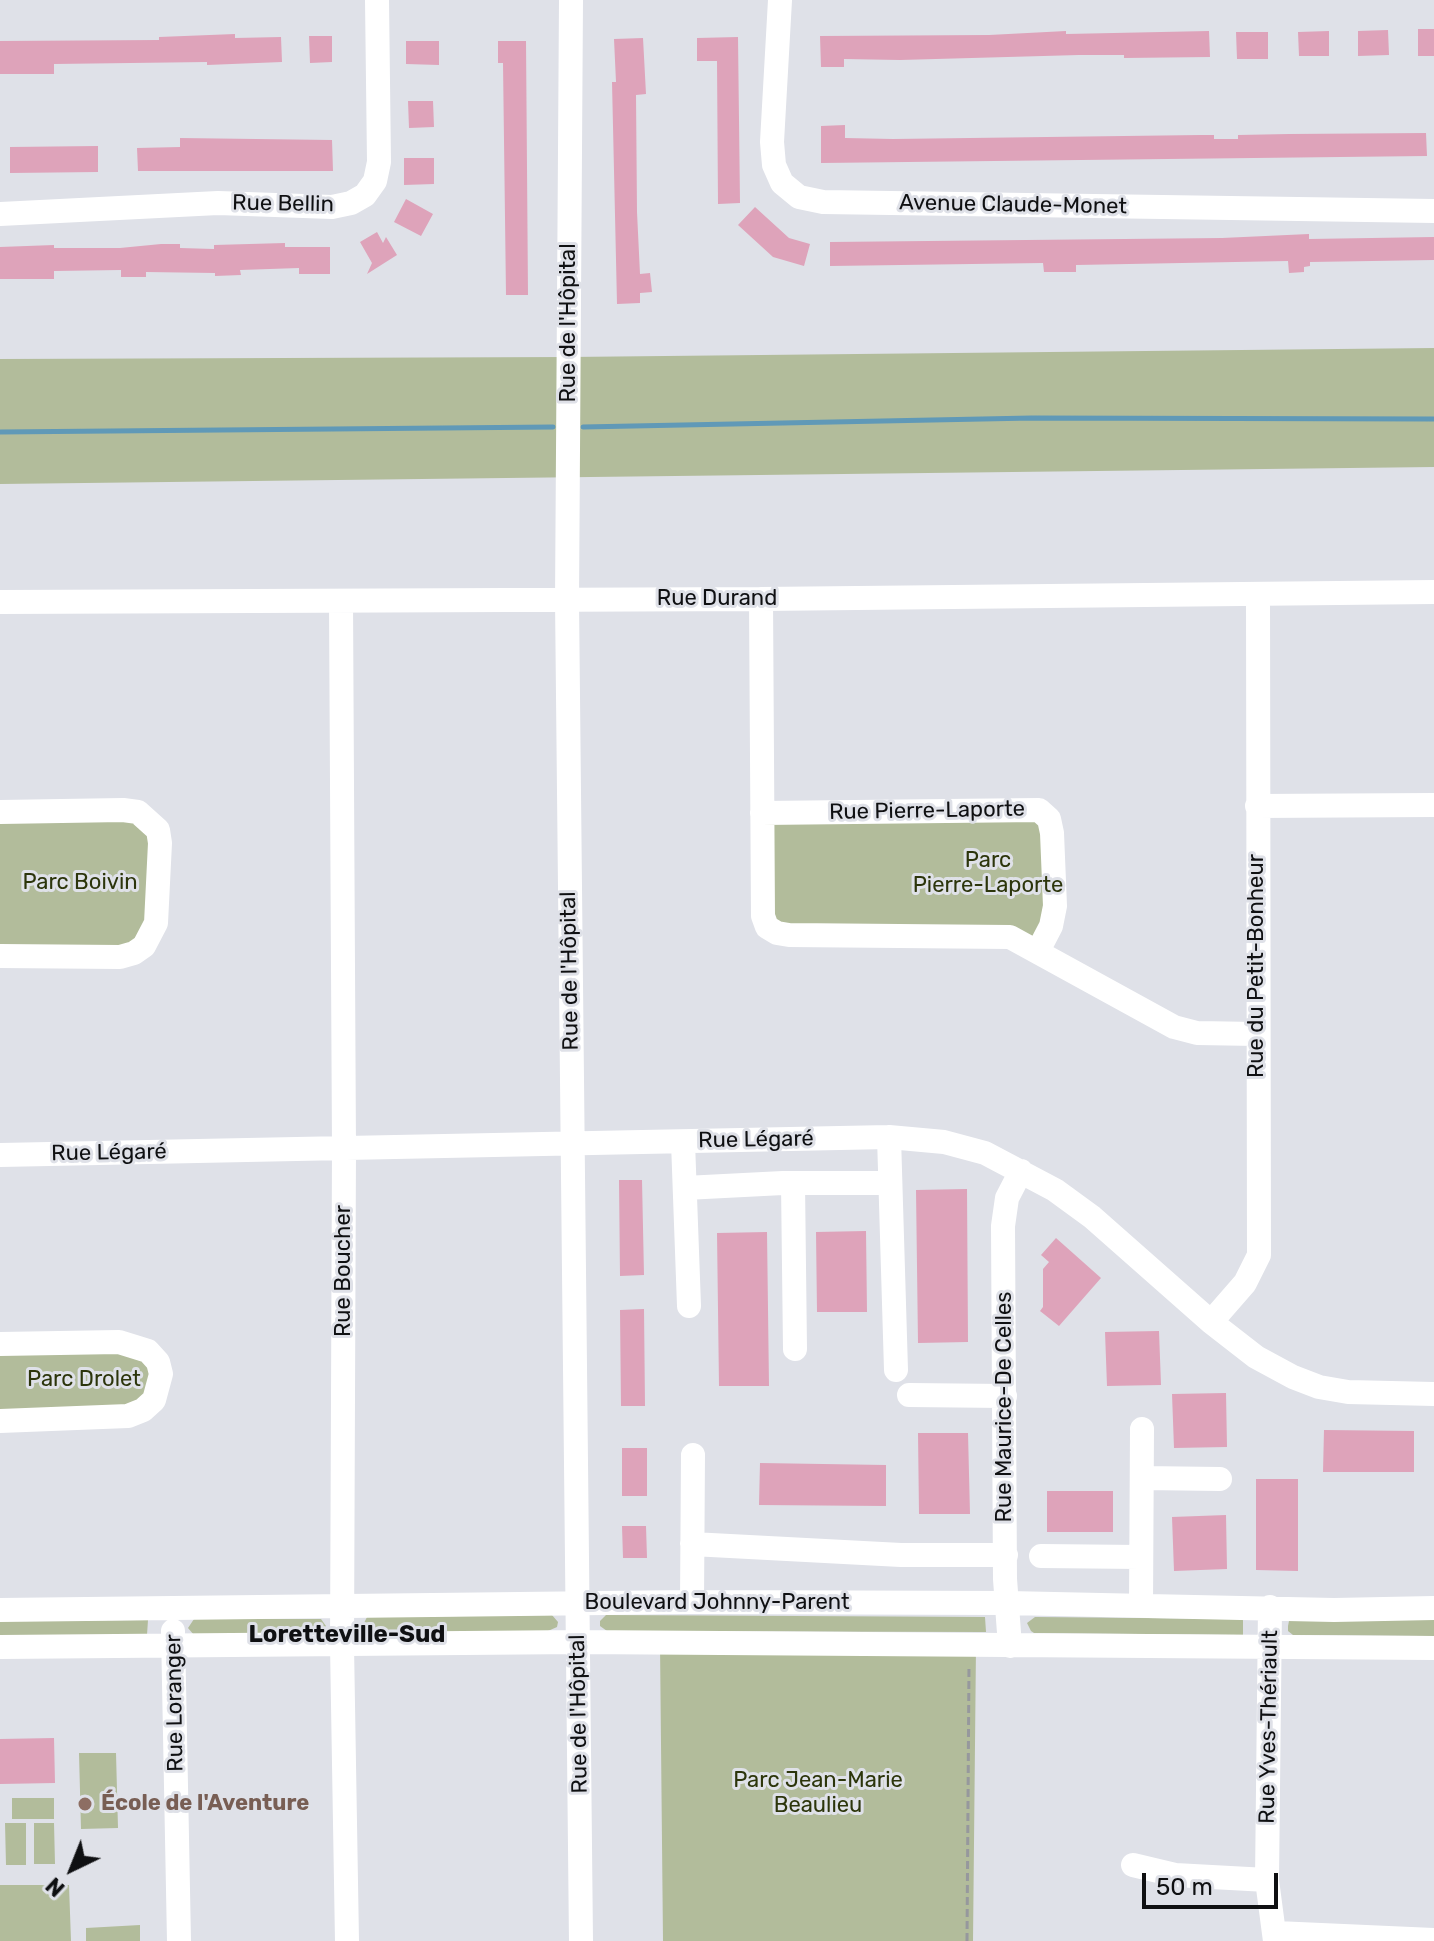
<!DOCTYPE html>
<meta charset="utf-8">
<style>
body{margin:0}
#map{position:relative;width:1434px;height:1941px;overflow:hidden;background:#dfe1e8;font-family:Rubik,sans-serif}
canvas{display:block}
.north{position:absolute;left:32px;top:1829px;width:80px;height:80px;-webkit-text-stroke:6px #dfe1e8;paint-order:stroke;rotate:223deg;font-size:22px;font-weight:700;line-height:32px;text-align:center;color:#0f1012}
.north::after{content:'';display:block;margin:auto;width:28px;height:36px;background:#0f1012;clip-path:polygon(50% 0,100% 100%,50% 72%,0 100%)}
.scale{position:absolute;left:1142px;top:1873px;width:136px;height:36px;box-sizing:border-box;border:4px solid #0f1012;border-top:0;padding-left:10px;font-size:24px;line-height:28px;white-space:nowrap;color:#0f1012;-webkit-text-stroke:6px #dfe1e8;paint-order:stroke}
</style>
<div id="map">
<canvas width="1434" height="1941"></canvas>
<div class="north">N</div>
<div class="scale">50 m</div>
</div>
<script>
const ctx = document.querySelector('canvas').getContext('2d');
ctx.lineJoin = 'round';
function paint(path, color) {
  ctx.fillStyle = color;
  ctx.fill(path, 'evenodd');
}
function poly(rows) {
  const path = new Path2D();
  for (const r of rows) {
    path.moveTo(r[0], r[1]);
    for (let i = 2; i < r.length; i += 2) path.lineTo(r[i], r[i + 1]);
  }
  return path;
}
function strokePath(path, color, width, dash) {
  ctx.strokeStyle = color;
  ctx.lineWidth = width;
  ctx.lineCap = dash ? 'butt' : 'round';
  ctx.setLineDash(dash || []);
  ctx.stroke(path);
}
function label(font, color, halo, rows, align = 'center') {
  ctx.font = font + ' Rubik,sans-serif';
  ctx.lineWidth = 6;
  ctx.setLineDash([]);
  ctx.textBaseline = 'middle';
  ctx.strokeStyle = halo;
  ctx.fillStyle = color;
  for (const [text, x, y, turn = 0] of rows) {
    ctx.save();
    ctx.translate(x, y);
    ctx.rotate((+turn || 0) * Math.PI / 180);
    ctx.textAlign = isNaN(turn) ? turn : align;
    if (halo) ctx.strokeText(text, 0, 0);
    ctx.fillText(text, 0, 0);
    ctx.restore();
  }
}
const green = poly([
 [1434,348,1434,467,0,484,0,359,569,357],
 [1022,809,1052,833,1038,951,1010,937,777,933,762,813],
 [0,812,150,821,144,946,0,956],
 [119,1342,158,1362,143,1410,0,1421,0,1344],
 [552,1615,558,1622,557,1627,548,1631,369,1634,362,1627,367,1617],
 [606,1615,985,1617,986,1632,607,1631,600,1626,600,1621],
 [1035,1617,1243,1619,1243,1635,1034,1633,1031,1631,1027,1623],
 [194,1619,321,1619,326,1626,320,1634,194,1635,188,1628],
 [1294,1619,1434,1620,1434,1636,1293,1635,1288,1631,1288,1626,1289,1621],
 [148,1620,147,1635,0,1637,0,1621],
 [660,1644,976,1646,973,1941,663,1941],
 [79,1753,116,1753,118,1828,81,1829],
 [12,1798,54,1798,54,1819,12,1819],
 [5,1823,26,1823,26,1865,6,1865],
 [34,1823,54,1823,55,1864,34,1864],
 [0,1885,69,1885,71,1941,0,1941],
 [140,1925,140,1941,86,1941,86,1928]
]);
const stream = poly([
 [583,427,1032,418,1434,419],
 [0,432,553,427]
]);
const building = poly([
 [1418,29,1434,29,1434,56,1418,56],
 [1388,30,1389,55,1358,56,1358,31],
 [1066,31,1066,34,1209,31,1210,57,1124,58,1124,55,1079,55,900,60,844,59,844,67,821,67,820,36,989,35],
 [1329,31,1329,56,1299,56,1298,32],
 [1236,32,1268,32,1268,59,1237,59],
 [235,34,235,38,281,37,282,62,207,65,207,62,54,64,54,74,0,74,0,41,159,40,159,37],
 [309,36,332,36,332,62,310,63],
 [738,37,740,203,718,204,717,61,697,61,697,38],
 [643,38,646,94,636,95,637,212,640,274,650,273,652,292,640,293,640,303,617,304,612,82,616,82,614,39],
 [406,41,439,41,439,65,406,64],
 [498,41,526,41,528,295,506,295,503,63,498,63],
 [408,101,433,101,434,127,409,128],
 [845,125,845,138,893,139,1201,135,1214,135,1214,139,1238,139,1238,135,1289,134,1426,133,1427,156,821,163,821,126],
 [180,138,332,140,333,171,138,171,137,148,180,147],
 [98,146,98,172,10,173,10,147],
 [404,158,434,158,434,184,404,185],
 [406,199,433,214,421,236,394,222],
 [755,207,789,238,810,244,804,266,773,257,738,225],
 [377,232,383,243,386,237,397,255,367,274,372,263,360,242],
 [1309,234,1309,239,1434,237,1434,260,1310,262,1310,266,1304,267,1304,272,1289,273,1288,261,1076,265,1076,272,1044,272,1043,263,830,266,830,242,1222,238],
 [285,243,285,247,330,247,330,274,299,274,299,268,240,270,241,275,215,276,215,273,146,272,146,277,121,277,121,270,54,271,54,279,0,279,0,247,54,245,54,248,120,248,161,244,180,244,180,248,214,249,214,245],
 [619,1180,642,1180,644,1275,620,1276],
 [967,1189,968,1342,918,1343,916,1190],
 [866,1231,867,1312,817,1312,816,1232],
 [767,1232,769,1386,719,1386,717,1233],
 [1056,1238,1101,1278,1059,1326,1040,1311,1043,1307,1043,1269,1049,1262,1041,1255],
 [644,1309,645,1406,621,1406,620,1310],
 [1159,1331,1161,1385,1107,1386,1105,1332],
 [1226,1393,1227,1447,1174,1448,1172,1394],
 [1324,1430,1414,1431,1414,1472,1323,1472],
 [918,1433,968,1433,970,1514,919,1514],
 [622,1448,647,1448,647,1496,622,1496],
 [760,1463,886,1465,886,1506,759,1505],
 [1256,1479,1298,1479,1298,1571,1256,1570],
 [1047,1491,1113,1491,1113,1532,1047,1532],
 [1226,1515,1227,1569,1174,1571,1172,1517],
 [622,1526,646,1526,647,1558,623,1558],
 [54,1738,55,1783,0,1784,0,1739]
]);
const path = poly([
 [967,1941,969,1665]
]);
const minor = poly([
 [571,0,567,600,581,1941],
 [780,0,772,142,774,165,782,183,799,197,823,202,1434,211],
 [0,214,218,203,332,207,351,203,365,195,375,181,379,162,377,0],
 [761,599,763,916,767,927,777,933,789,935,1010,937,1174,1027,1197,1033,1257,1034],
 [341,601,344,1149,342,1645,347,1941],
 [0,602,761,599,1434,592],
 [1257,806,1434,805],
 [0,812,123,810,138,812,158,830,160,843,156,923,144,946,134,953,120,957,0,956],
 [762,813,1039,810,1049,819,1052,833,1055,906,1051,926,1038,951],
 [889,1137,896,1370],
 [683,1142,689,1306],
 [0,1155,889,1137,944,1142,985,1153,1055,1190,1092,1217,1211,1322,1256,1357,1293,1377,1319,1387,1348,1392,1434,1394],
 [793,1183,795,1349],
 [685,1188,783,1183,890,1183],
 [1211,1322,1245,1283,1259,1255,1258,595],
 [0,1344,119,1342,148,1351,158,1362,161,1374,154,1400,143,1410,128,1416,0,1421],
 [909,1395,1005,1396],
 [1143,1478,1220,1479],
 [692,1544,901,1555,1006,1555],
 [1041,1556,1140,1557],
 [692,1602,693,1455],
 [1141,1605,1142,1429],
 [1270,1607,1267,1880,1275,1941],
 [0,1610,692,1602,1008,1603,1334,1610,1434,1608],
 [173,1631,179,1941],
 [1010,1646,1005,1579,1003,1226,1007,1198,1021,1171],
 [0,1647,579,1642,1434,1648],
 [1133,1865,1175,1875,1267,1880],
 [1276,1933,1434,1940]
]);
const markers = [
 [85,1804,8,"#8d6e63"]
];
const streetNames = [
 ["Rue Bellin",283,204,1],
 ["Avenue Claude-Monet",1013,205,1],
 ["Rue de l'Hôpital",569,323,-90],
 ["Rue Durand",717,599],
 ["Rue Pierre-Laporte",927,811,-1],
 ["Rue du Petit-Bonheur",1257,966,-90],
 ["Rue de l'Hôpital",570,971,-91],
 ["Rue Légaré",756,1140,-1],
 ["Rue Légaré",109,1153,-1],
 ["Rue Boucher",344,1271,-90],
 ["Rue Maurice-De Celles",1005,1407,-90],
 ["Boulevard Johnny-Parent",717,1603],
 ["Rue Loranger",175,1703,-91],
 ["Rue de l'Hôpital",579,1714,-91],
 ["Rue Yves-Thériault",1269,1727,-89]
];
const parkNames = [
 ["Parc",988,861],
 ["Pierre-Laporte",988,886],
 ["Parc Boivin",80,883],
 ["Parc Drolet",84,1380],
 ["Parc Jean-Marie",818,1781],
 ["Beaulieu",818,1806]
];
const educationNames = [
 ["École de l'Aventure",101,1804]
];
const neighbourhoodNames = [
 ["Loretteville-Sud",347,1635]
];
paint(green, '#b2bc9b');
strokePath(stream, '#6099b7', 5);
paint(building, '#dea3ba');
strokePath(path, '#96989d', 3, [8, 4]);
strokePath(minor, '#fff', 24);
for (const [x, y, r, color] of markers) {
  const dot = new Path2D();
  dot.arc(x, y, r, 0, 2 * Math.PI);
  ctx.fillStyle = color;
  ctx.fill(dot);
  strokePath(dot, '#dfe1e8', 3);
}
label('22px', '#0f1012', '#dfe1e8', streetNames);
label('22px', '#2c350b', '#dfe1e8', parkNames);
label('bold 22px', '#785e54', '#dfe1e8', educationNames, 'left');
label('bold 24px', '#0f1012', '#dfe1e8', neighbourhoodNames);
</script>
